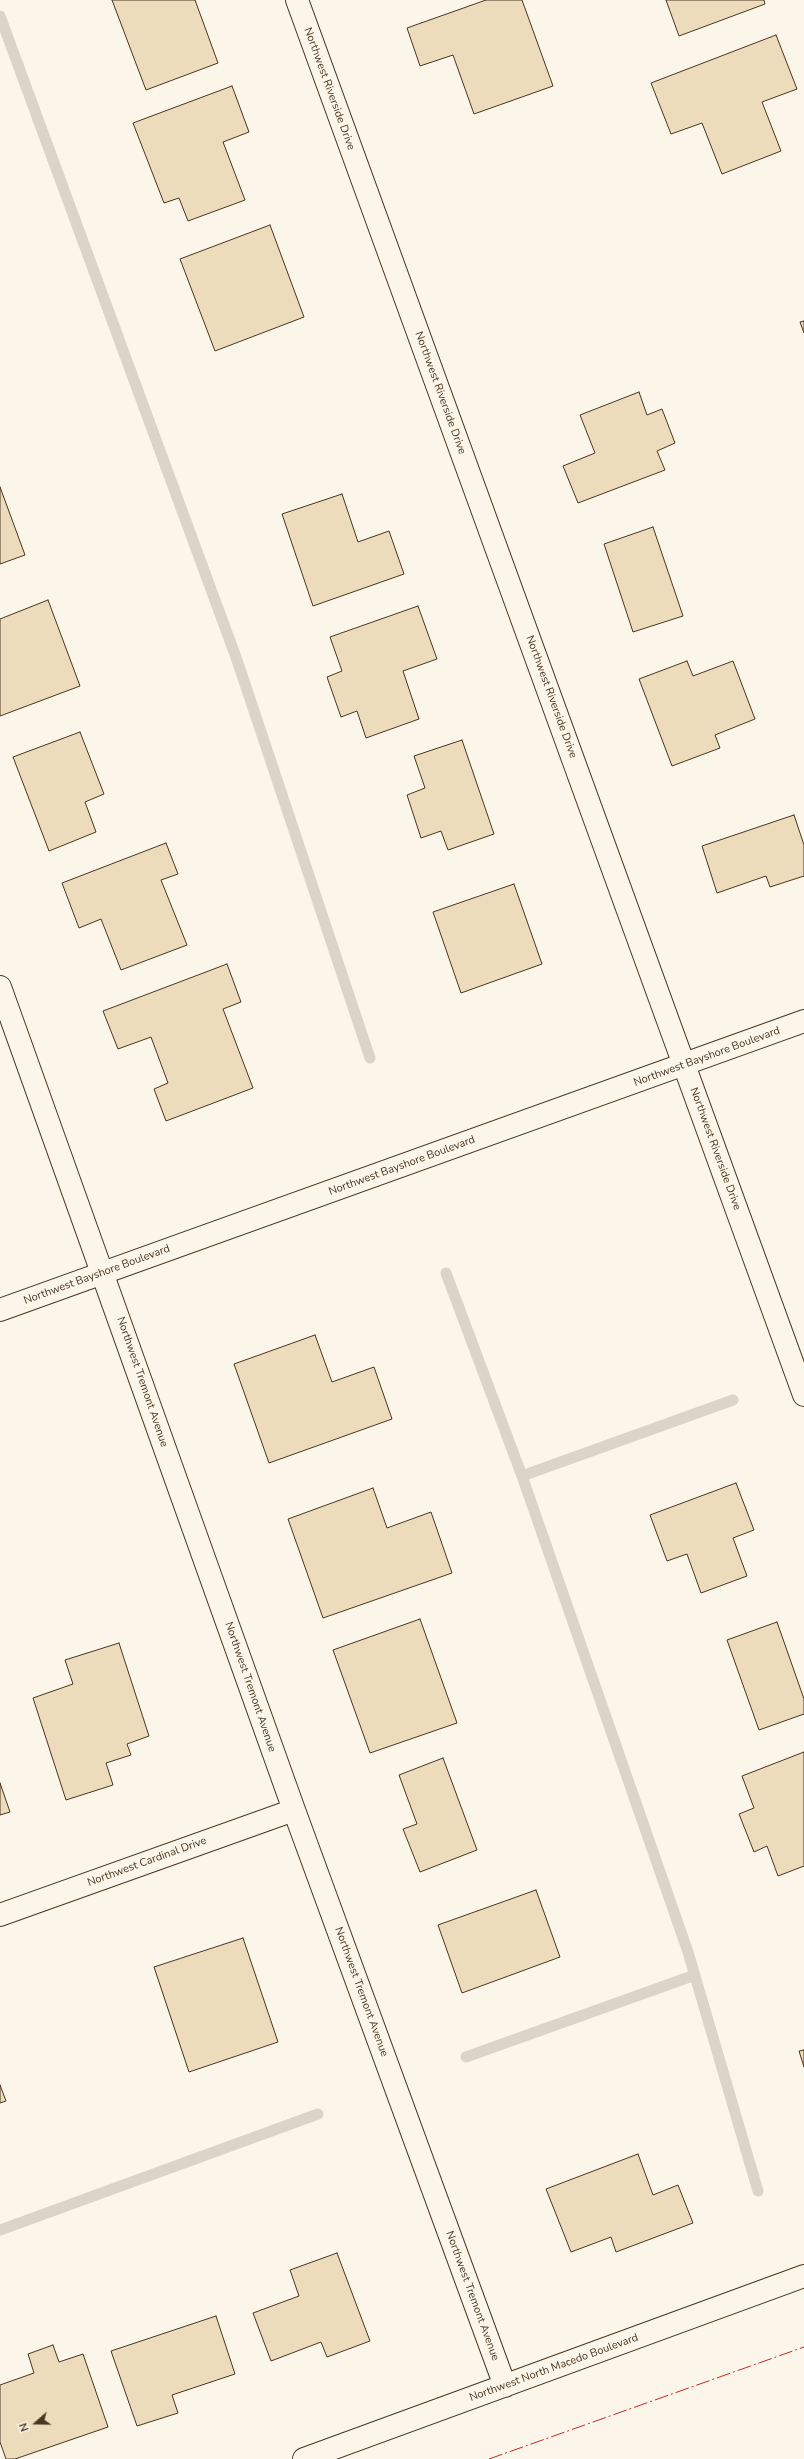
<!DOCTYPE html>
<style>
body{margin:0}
#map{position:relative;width:804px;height:2459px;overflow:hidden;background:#fbf6e9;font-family:"Nunito Sans",sans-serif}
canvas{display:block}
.north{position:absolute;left:16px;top:2403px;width:40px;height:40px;-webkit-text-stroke:3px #fbf6e9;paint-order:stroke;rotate:250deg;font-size:11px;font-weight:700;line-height:16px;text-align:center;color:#4a3520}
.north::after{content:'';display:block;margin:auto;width:14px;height:18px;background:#4a3520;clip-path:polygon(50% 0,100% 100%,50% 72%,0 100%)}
</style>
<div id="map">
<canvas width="804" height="2459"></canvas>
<div class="north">N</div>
</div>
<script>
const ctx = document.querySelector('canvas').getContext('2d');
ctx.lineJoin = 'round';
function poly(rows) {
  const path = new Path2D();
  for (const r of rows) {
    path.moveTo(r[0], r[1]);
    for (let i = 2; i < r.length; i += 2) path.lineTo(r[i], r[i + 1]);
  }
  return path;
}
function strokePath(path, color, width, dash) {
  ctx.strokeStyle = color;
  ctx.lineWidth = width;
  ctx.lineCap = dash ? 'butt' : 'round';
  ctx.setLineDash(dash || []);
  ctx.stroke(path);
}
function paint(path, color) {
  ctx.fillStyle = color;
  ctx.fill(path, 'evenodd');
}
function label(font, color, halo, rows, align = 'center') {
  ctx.font = font + ' "Nunito Sans",sans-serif';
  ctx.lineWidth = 3;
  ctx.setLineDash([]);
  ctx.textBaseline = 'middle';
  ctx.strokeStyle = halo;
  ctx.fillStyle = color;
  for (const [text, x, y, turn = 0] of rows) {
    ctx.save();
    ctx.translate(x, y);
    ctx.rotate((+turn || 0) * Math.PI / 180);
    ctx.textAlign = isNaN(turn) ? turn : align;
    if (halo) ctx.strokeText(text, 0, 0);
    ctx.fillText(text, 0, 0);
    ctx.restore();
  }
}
const stream = poly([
 [0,16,237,660,370,1058],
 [446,1273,522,1476,688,1952,758,2191],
 [522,1476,733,1400],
 [466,2057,695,1975],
 [0,2230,318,2114]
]);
const building = poly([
 [112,0,195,0,218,63,146,90,112,0],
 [486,0,522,0,553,86,474,114,453,55,420,66,407,28,486,0],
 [666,0,764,0,765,4,679,36,666,0],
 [776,35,797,89,762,102,781,151,722,174,702,123,671,134,651,83,776,35],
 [232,86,249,132,223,142,245,200,188,221,179,198,164,203,133,123,232,86],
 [270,225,304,317,215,351,180,259,270,225],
 [804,321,804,333,800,322,804,321],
 [639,392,647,415,662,409,675,443,657,451,665,470,578,503,563,466,595,453,580,415,639,392],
 [0,487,25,555,0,564,0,487],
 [342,494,358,542,389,531,404,574,313,606,282,514,342,494],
 [653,527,683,616,633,632,604,544,653,527],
 [48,600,80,686,0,716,0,619,48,600],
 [418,606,437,659,403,671,419,719,366,738,357,711,341,717,327,677,342,671,330,637,418,606],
 [687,661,693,676,733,661,755,719,715,735,720,748,672,766,639,679,687,661],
 [80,732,104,794,85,802,96,832,49,851,13,757,80,732],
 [462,740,494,834,448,850,441,831,421,838,407,795,425,788,414,756,462,740],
 [794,815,804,845,804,876,770,887,766,876,717,893,702,846,794,815],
 [166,843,178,874,161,880,187,945,121,970,101,919,79,928,62,883,166,843],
 [514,884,542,964,461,993,433,912,514,884],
 [227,964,241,1002,223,1009,253,1088,166,1121,154,1089,168,1083,151,1037,118,1049,103,1011,227,964],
 [315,1335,332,1382,374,1367,392,1419,269,1463,234,1364,315,1335],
 [736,1483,754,1530,733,1538,747,1576,701,1593,687,1554,667,1561,650,1515,736,1483],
 [373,1488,387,1528,431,1512,452,1573,323,1618,288,1519,373,1488],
 [420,1619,457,1723,370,1753,333,1650,420,1619],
 [777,1622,804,1699,804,1714,759,1730,727,1640,777,1622],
 [119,1643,149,1736,127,1744,131,1755,106,1763,113,1785,66,1800,33,1698,73,1684,65,1660,119,1643],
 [804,1752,804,1866,778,1876,767,1846,754,1852,739,1814,754,1808,742,1776,804,1752],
 [443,1758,477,1850,420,1872,403,1829,417,1824,399,1775,443,1758],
 [0,1783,10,1812,0,1815,0,1783],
 [536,1890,560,1957,462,1993,438,1925,536,1890],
 [243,1938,278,2042,189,2072,154,1967,243,1938],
 [804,2050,804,2067,799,2051,804,2050],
 [0,2085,6,2101,0,2103,0,2085],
 [638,2154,653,2195,678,2185,693,2223,616,2252,611,2237,571,2252,546,2189,638,2154],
 [337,2253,370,2341,327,2357,321,2342,271,2361,253,2313,299,2296,290,2270,337,2253],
 [216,2316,235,2374,172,2395,178,2413,137,2426,111,2351,216,2316],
 [53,2345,59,2362,83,2354,108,2427,15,2459,6,2459,0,2442,0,2385,34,2373,28,2354,53,2345]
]);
const minor = poly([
 [297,0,804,1395],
 [0,987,294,1810,505,2386],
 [0,1915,294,1810],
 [304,2459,804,2276]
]);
const major = poly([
 [0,1310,804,1021]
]);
const power = poly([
 [489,2459,804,2347]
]);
const streetNames = [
 ["Northwest Riverside Drive",329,89,70],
 ["Northwest Riverside Drive",440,393,70],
 ["Northwest Riverside Drive",551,697,70],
 ["Northwest Bayshore Boulevard",707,1057,-20],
 ["Northwest Riverside Drive",715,1149,70],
 ["Northwest Bayshore Boulevard",402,1166,-20],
 ["Northwest Bayshore Boulevard",97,1275,-20],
 ["Northwest Tremont Avenue",142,1382,71],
 ["Northwest Tremont Avenue",250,1687,71],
 ["Northwest Cardinal Drive",147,1862,-20],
 ["Northwest Tremont Avenue",361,1992,70],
 ["Northwest Tremont Avenue",472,2296,70],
 ["Northwest North Macedo Boulevard",554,2368,-20]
];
strokePath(stream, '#dcd4c6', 11);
paint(building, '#ecdcbc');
strokePath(building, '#4a3520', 1);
strokePath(minor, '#4a3520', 24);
strokePath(major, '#4a3520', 24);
strokePath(minor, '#fbf6e9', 22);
strokePath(major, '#fbf6e9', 22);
strokePath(power, '#c62828', 1, [14, 3, 2, 3]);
label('11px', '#4a3520', '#fbf6e9', streetNames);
</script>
